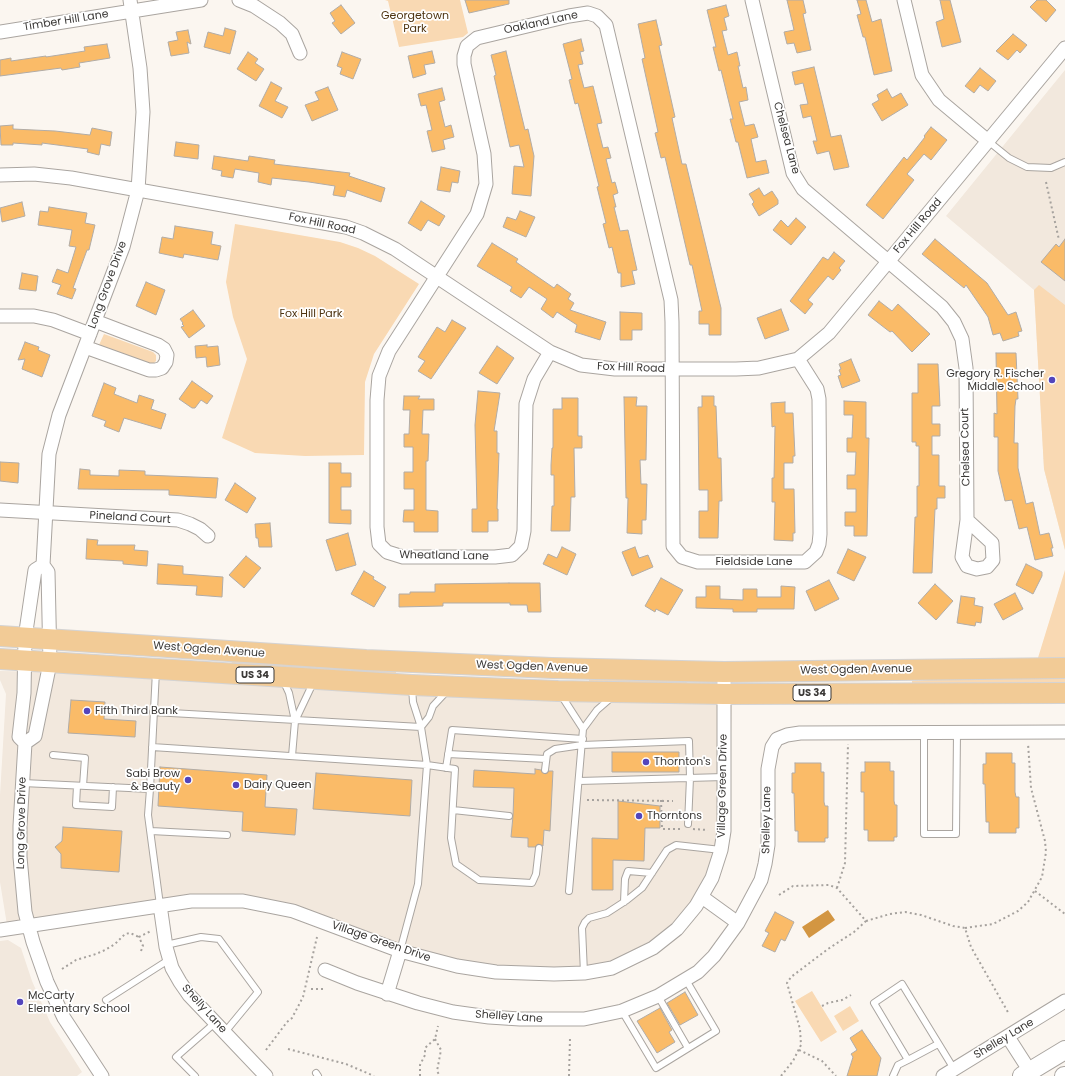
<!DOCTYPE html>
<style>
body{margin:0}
canvas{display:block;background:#fbf6f0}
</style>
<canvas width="1065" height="1076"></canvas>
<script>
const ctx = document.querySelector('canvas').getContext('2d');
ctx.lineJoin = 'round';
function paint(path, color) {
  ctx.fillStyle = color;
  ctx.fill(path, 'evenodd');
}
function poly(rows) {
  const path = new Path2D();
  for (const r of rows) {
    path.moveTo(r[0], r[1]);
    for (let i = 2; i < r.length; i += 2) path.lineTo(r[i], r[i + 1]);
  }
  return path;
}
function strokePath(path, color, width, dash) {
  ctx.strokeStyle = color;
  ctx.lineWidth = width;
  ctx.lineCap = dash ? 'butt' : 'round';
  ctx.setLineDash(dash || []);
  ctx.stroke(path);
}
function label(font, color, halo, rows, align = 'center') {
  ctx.font = font + ' Poppins,sans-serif';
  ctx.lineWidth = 3.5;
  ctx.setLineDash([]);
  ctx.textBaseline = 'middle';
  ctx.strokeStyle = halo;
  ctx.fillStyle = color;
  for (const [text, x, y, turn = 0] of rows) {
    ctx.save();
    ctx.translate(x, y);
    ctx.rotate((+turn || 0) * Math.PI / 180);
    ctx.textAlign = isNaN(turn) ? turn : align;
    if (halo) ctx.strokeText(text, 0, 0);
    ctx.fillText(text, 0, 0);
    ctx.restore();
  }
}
const built = poly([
 [1065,70,1065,550,1044,469,1034,290,946,216],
 [0,671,132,674,732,702,728,834,699,909,627,966,512,979,292,914,245,903,190,902,8,931,0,882,0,795,6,694,0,680],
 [8,940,21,948,32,981,50,1022,82,1072,77,1076,0,1076,0,941]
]);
const green = poly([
 [385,0,460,0,468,33,463,37,399,47,388,1],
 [235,224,340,242,358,248,375,256,419,284,374,354,365,382,364,455,305,456,255,453,222,438,247,359,233,317,226,282],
 [1039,285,1065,305,1065,550,1044,469,1034,290],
 [104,334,153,352,156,355,156,361,152,365,99,345],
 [1065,570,1065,660,1037,661],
 [232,661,396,669,396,676,231,666],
 [656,677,687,681,686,686,589,683,589,679],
 [1065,677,1065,685,912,685,912,681,958,678],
 [812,991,837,1032,821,1042,795,1001],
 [850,1006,859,1021,843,1031,834,1016]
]);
const water = poly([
 [828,910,835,920,809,938,802,927]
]);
const building = poly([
 [465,0,509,0,509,4,469,13,465,0],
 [787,0,803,0,806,13,803,14,811,50,797,53,794,43,787,44,784,32,794,30,787,0],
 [857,0,866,0,872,22,881,19,892,71,874,75,865,37,863,37,857,15,861,14,857,0],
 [940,0,950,0,961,42,942,47,936,22,944,19,940,0],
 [1037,0,1046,0,1056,10,1046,22,1030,7,1037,0],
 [341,5,355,23,341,34,332,23,335,21,330,13,341,5],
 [726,5,729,16,724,18,727,30,722,31,728,55,737,52,740,66,738,66,743,88,746,87,748,100,739,102,745,126,754,124,758,137,751,139,756,162,766,160,769,173,747,178,738,142,736,142,730,119,733,119,721,70,719,71,713,47,716,47,707,10,726,5],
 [656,20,662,45,659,46,675,117,672,118,682,164,686,164,721,308,721,335,709,335,709,324,699,324,699,311,702,311,692,265,690,265,665,157,661,158,655,133,658,132,642,59,645,58,638,24,656,20],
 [225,28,236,31,230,54,204,47,208,32,223,36,225,28],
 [188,30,191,44,187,42,189,53,171,56,168,42,178,40,176,32,188,30],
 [1013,34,1027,45,1020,53,1017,50,1008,60,996,51,1013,34],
 [581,39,584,51,580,52,583,64,578,65,584,88,593,86,602,123,597,124,603,148,608,147,611,158,606,159,612,183,615,182,618,193,613,195,616,207,614,207,620,231,628,230,637,270,632,271,635,284,621,287,621,273,618,273,612,247,609,248,603,224,606,223,597,187,599,186,578,103,575,104,569,80,572,79,563,44,581,39],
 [107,44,110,58,79,63,80,67,62,70,61,68,0,76,0,60,11,58,11,61,46,56,46,57,85,51,84,47,107,44],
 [432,51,435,63,424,65,426,74,413,78,408,56,432,51],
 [506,51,525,130,528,129,534,156,531,196,512,194,514,166,524,167,519,145,510,147,494,76,496,75,491,55,506,51],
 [248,52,258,59,255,63,264,69,256,81,237,69,248,52],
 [342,52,361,59,353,79,340,74,342,68,337,66,342,52],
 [814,67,831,137,841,135,849,167,834,170,829,151,817,154,813,141,817,141,811,116,803,118,800,105,808,104,803,83,795,85,792,72,814,67],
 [980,68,996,81,988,91,980,85,974,93,965,86,980,68],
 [271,82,282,88,275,101,288,107,282,118,259,106,271,82],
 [328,87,338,110,312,121,305,105,319,100,315,92,328,87],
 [442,88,445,100,439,102,445,127,451,125,454,137,443,140,445,149,432,152,427,131,432,130,426,105,421,106,418,94,442,88],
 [887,89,892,98,901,93,908,105,882,121,872,104,879,100,877,95,887,89],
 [13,125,13,129,55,131,90,135,92,128,112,132,110,146,101,144,99,155,87,152,88,149,42,143,42,145,13,143,13,145,1,145,0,126,13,125],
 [931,127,947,140,931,160,924,154,907,174,914,180,883,219,866,205,904,157,907,160,925,137,924,136,931,127],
 [176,142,199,145,198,159,174,156,176,142],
 [214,156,248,161,249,156,275,160,274,164,350,173,349,176,385,188,381,202,347,190,345,197,333,195,335,186,309,182,272,178,271,185,258,182,259,173,235,169,233,178,221,176,222,171,212,169,214,156],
 [441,167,460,171,458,183,452,182,450,192,437,190,441,167],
 [759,188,764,196,772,191,778,200,778,204,759,216,752,204,754,202,749,194,759,188],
 [421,201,445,216,439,226,428,220,421,231,408,223,421,201],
 [22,202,25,216,2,222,0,208,22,202],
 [49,207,87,213,85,223,95,225,89,250,87,250,73,288,76,289,72,299,57,294,61,285,52,282,57,269,68,273,76,247,69,246,72,230,38,225,40,211,48,212,49,207],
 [520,211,535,217,526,237,503,227,507,217,516,220,520,211],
 [796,218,806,227,791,245,773,230,781,220,788,227,796,218],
 [175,226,213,232,211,244,221,246,218,260,184,254,183,258,159,253,162,237,173,239,175,226],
 [935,239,987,283,1008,315,1016,312,1022,331,1018,332,1019,336,1003,341,1000,333,993,335,988,317,966,285,964,288,922,254,935,239],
 [1065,239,1065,281,1041,262,1056,244,1059,247,1065,239],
 [492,243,518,259,516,262,554,288,557,284,571,294,568,299,574,303,570,310,606,322,600,340,575,332,577,325,557,312,553,318,541,309,547,299,529,287,521,298,510,291,512,287,477,266,492,243],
 [834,252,845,261,839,268,841,270,833,280,828,276,808,300,813,304,805,314,790,301,823,257,828,260,834,252],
 [22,273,38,276,36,291,19,289,22,273],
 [146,282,165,290,156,315,136,306,146,282],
 [879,301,892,311,898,304,930,334,912,352,892,331,890,332,868,315,879,301],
 [781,309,789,330,765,339,757,318,781,309],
 [193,310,205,326,189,338,181,327,184,326,182,324,183,323,180,319,193,310],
 [620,312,642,313,642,330,632,330,632,340,620,340,620,312],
 [452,320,466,328,431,379,418,371,425,361,418,357,437,327,445,332,452,320],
 [25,342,39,347,38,350,50,355,42,377,22,369,25,359,18,360,25,342],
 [207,345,207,347,218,346,220,365,207,367,206,357,196,358,195,346,207,345],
 [497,346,514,358,497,384,479,373,497,346],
 [996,353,1016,353,1018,399,1016,399,1015,406,1014,443,1018,443,1018,468,1026,504,1033,502,1040,535,1049,533,1053,548,1051,548,1053,556,1035,560,1027,527,1019,529,1012,500,1005,501,998,471,998,437,994,437,994,413,997,414,996,353],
 [851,359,860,381,842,388,838,376,841,375,839,370,841,369,839,364,851,359],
 [918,364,938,364,940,406,932,406,932,424,940,424,940,436,932,436,932,455,939,455,939,486,945,486,945,498,937,498,937,509,935,509,932,573,913,573,915,517,917,517,917,486,919,486,919,446,916,446,916,442,912,442,912,393,918,393,918,364],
 [192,381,213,396,207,404,201,400,195,408,192,408,179,399,192,381],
 [104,383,116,388,114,394,137,403,139,395,154,400,151,409,166,414,161,429,124,418,119,432,104,426,106,421,92,416,104,383],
 [478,391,500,393,494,431,497,431,497,453,499,453,497,509,498,509,498,521,488,521,488,532,472,532,472,509,477,509,475,425,478,391],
 [404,396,420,396,418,399,434,399,434,410,423,410,422,434,429,434,428,461,426,461,426,510,438,511,438,532,414,532,414,522,403,522,404,510,414,510,414,489,404,489,404,472,413,472,413,447,404,447,404,434,409,434,410,410,403,410,404,396],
 [702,396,714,396,714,406,716,406,718,458,721,458,722,501,719,501,718,538,699,538,699,511,708,511,708,490,699,490,698,407,702,407,702,396],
 [624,397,637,397,636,406,647,406,646,460,640,460,641,484,647,484,646,520,642,520,642,534,627,533,628,498,626,498,624,397],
 [562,398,578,398,578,436,582,436,582,448,574,448,575,497,571,497,570,531,551,531,552,506,554,506,554,475,551,475,551,465,552,448,553,448,553,409,562,409,562,398],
 [844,401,866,402,866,438,869,438,867,536,854,536,854,526,845,526,845,512,856,512,856,489,847,489,847,475,855,475,856,452,847,452,847,438,852,438,853,415,844,415,844,401],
 [785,402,785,413,793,413,795,456,793,456,793,463,784,463,784,489,794,489,795,533,793,533,793,541,774,540,775,502,772,502,772,478,774,478,775,426,772,427,771,403,785,402],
 [0,462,19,463,18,483,0,481,0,462],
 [329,463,341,463,341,473,351,473,351,487,341,487,341,510,351,510,351,524,329,523,329,463],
 [80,469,90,470,90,475,119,476,119,470,145,471,145,475,218,478,216,498,169,495,169,490,78,489,80,469],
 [235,483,256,498,247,513,225,500,235,483],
 [270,523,272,547,259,547,258,538,256,538,255,524,270,523],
 [348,533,356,565,336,571,326,540,348,533],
 [87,539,98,540,97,545,135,545,134,550,148,551,147,566,123,564,123,561,86,559,87,539],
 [562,547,576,554,567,575,543,564,548,554,557,558,562,547],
 [635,547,639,558,648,555,653,567,632,576,622,552,635,547],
 [848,549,866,557,854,581,837,573,848,549],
 [246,556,261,568,244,588,229,575,246,556],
 [158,564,183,566,183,574,223,577,222,597,196,595,197,586,157,584,158,564],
 [1026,564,1042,572,1042,576,1033,594,1016,585,1026,564],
 [364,571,374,577,373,579,386,587,374,607,351,594,364,571],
 [661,578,683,590,668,615,656,609,655,612,645,606,661,578],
 [829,580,839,599,815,611,806,591,829,580],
 [509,583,540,583,541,612,528,612,527,605,510,605,510,603,443,603,443,606,399,607,399,594,410,594,410,592,435,592,435,584,509,583],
 [935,584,953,601,936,620,918,603,935,584],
 [706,586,720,586,720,599,743,600,743,589,757,589,757,597,781,597,781,586,795,587,794,609,757,609,757,612,733,612,733,609,696,608,696,597,706,597,706,586],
 [1015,593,1023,609,1003,620,994,604,1015,593],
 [961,596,975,598,974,605,983,607,981,623,976,622,975,626,957,623,961,596],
 [71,700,105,702,104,719,136,721,135,737,68,733,71,700],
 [612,752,679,752,679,772,612,772,612,752],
 [986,753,1012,753,1012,763,1015,763,1015,792,1016,797,1019,797,1019,828,1016,828,1016,833,989,833,989,822,986,822,985,784,983,784,983,764,986,764,986,753],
 [865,762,890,762,890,771,894,771,894,801,895,805,897,805,897,837,894,837,894,841,868,841,868,830,864,830,864,792,861,792,861,772,865,772,865,762],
 [795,763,821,763,821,772,824,772,824,802,825,806,828,806,828,838,825,838,825,842,798,842,798,831,795,831,794,793,792,793,792,773,795,773,795,763],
 [160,767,267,775,265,807,297,809,295,835,242,831,243,812,158,806,160,767],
 [535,769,541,770,545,774,549,771,553,771,550,831,544,830,543,846,538,844,535,847,528,847,528,838,511,837,513,816,514,788,473,787,474,770,535,774,535,769],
 [316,773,412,780,410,816,313,809,316,773],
 [618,801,660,806,660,828,645,828,644,861,613,860,613,890,592,890,592,838,618,839,618,801],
 [63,827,122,831,119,872,61,868,61,854,55,847,62,841,63,827],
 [775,912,794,922,785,941,781,939,775,952,762,946,769,933,765,931,775,912],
 [685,992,698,1015,680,1025,667,1003,685,992],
 [660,1008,672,1030,669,1032,675,1042,657,1053,637,1021,660,1008],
 [862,1030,881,1058,877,1076,847,1076,853,1057,851,1054,857,1050,850,1038,862,1030]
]);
const path = poly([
 [1046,182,1059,240],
 [587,800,673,801],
 [661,800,662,829,681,829],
 [693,829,708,830],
 [837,888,845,863,848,744],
 [1035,891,1065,914],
 [779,895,793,886,829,885,837,888,866,921,854,932,828,949,791,977,787,983,800,1029,801,1045,793,1061,781,1076],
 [866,921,890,914,905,912,921,915,953,926,965,928,971,947,1009,1014],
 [965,928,993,924,1018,911,1028,902,1042,877,1046,852,1045,841,1031,788,1028,743],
 [141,951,143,946,139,937,151,931],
 [62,969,76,960,96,954,105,950,115,944,125,934,130,933,139,937],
 [311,989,323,989],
 [822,1006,828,1003,842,1000,851,995],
 [435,1039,441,1050,437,1071,440,1076],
 [288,1049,346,1064,374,1076],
 [266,1050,287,1022,292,1018,303,997,317,937],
 [799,1050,822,1061,836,1076],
 [420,1076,420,1065,425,1055,425,1048,435,1039,438,1026],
 [569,1076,570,1038]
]);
const service = poly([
 [988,141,1009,158,1027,167,1051,168,1065,162],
 [283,680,289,693,295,721,292,756],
 [412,687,413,702,421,727,427,765,455,769,451,838,456,864,479,880,532,883,536,874,539,848],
 [561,695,583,729],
 [153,712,421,727],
 [295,721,313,683],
 [421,727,429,717,433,706,446,692],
 [924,733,924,834,956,834,957,732],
 [152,747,427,765,418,884,400,951],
 [448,754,546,759],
 [53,755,85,758,83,786],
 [446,768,452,730,583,739],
 [545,770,547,754,555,749,582,745,689,741,690,778,688,824],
 [579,781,724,777],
 [23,783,150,789,148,815,160,905],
 [77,786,76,805,112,807,113,787],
 [150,789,156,671],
 [453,810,509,816],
 [151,831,227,835],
 [569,891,583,729,597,710,612,697],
 [624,902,625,879,628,871,652,873],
 [166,945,201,937,219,939,258,992,225,1032],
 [584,973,582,928,585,922,589,918,607,913,627,900,642,888,667,850,676,845,721,850],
 [658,996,688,1048],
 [106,1000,170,959],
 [622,1011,656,1068,716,1031,686,980],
 [908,1060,938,1044],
 [316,1073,318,1076],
 [195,1076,176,1057,216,1022],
 [893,1076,898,1065,908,1060,874,1003,902,984,954,1069]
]);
const minor = poly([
 [239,0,254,6,280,23,292,34,300,53],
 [752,0,793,173,803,189,942,307,954,322,962,339,966,368,967,520,962,557,967,566,977,569,987,567,993,560,992,543,967,520],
 [904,0,922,75,939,100,988,141],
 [0,32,201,0],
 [0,175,34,174,71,178,346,227,363,233,395,249,550,352,581,365,615,369,736,369,759,368,798,359,829,333,1065,48],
 [0,316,34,316,53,320,90,334],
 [85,347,149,370,156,370,162,368,166,362,167,355,164,349,158,345,95,321],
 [550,352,534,379,526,404,524,531,521,546,512,555,495,557,403,557,387,552,379,544,377,527,377,400,379,376,389,351,477,214,486,184,484,154,464,64,464,56,467,46,477,38,569,16,588,13,597,16,606,25,671,300,672,322,673,546,682,557,698,562,805,562,816,552,819,544,820,534,819,399,817,389,798,359],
 [0,510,178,520,190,524,200,529,208,536],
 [25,743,19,737,24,693,25,638,35,570,43,565],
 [702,897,738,923],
 [160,905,166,947,172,968,180,982,189,995,266,1076],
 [0,930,191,901,243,901,293,911,400,951,457,966,496,972,554,974,584,973,612,968,653,948,677,929,696,906,712,878,721,850,724,831,724,672],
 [325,970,357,983,418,1003,453,1012,489,1017,520,1019,584,1019,622,1011,658,996,698,972,714,956,738,923,761,880,765,864,768,845,768,769,772,747,777,739,787,735,800,733,1065,732],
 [387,994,400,951],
 [1008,1037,1033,1076],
 [102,1076,64,1018,47,982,33,942,25,912,20,857,20,826,25,743,35,736,50,663,48,572,43,565,49,454,59,415,123,247,138,190,143,112,140,68,130,0],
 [943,1076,1065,1001]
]);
const secondary = poly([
 [1022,1076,1065,1050],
 [1064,1076,1065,1076]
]);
const primary = poly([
 [0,636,366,660,552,668,724,672,1065,668],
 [0,659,412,685,558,691,724,694,1065,693]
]);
const markers = [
 [1052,380,4,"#5345bc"],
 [87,711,4,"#5345bc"],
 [646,762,4,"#5345bc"],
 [188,780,4,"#5345bc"],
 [236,785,4,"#5345bc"],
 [639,816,4,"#5345bc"],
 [20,1002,4,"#5345bc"]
];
const shields = [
 [255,675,38],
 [812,693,38]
];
const shieldNames = [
 ["US 34",255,675],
 ["US 34",812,693]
];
const parkNames = [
 ["Georgetown",415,16],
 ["Park",415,29],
 ["Fox Hill Park",311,314]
];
const streetNames = [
 ["Timber Hill Lane",66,21,-9],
 ["Oakland Lane",541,23,-12],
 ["Chelsea Lane",786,138,75],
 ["Fox Hill Road",322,224,12],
 ["Fox Hill Road",918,226,-50],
 ["Long Grove Drive",108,285,-70],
 ["Fox Hill Road",631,368,2],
 ["Chelsea Court",966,447,-91],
 ["Pineland Court",130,518,3],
 ["Wheatland Lane",444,556,1],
 ["Fieldside Lane",754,562],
 ["West Ogden Avenue",209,650,4],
 ["West Ogden Avenue",532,667,2],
 ["West Ogden Avenue",856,670,-1],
 ["Village Green Drive",723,786,-89],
 ["Shelley Lane",767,820,-89],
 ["Long Grove Drive",22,823,-89],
 ["Village Green Drive",381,942,19],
 ["Shelly Lane",204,1009,48],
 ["Shelley Lane",509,1017,4],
 ["Shelley Lane",1004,1039,-31]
];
const poiNames = [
 ["Gregory R. Fischer",1044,374,"right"],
 ["Middle School",1044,387,"right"],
 ["Fifth Third Bank",95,711],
 ["Thornton's",654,762],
 ["Sabi Brow",180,774,"right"],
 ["& Beauty",180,787,"right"],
 ["Dairy Queen",244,785],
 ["Thorntons",647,816],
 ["McCarty",28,996],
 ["Elementary School",28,1009]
];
paint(built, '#f2e8dd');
paint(green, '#f9d9b3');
paint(water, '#d39642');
paint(building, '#fabb68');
strokePath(building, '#b1aca7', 1);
strokePath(service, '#aaa5a0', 8);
strokePath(minor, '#aaa5a0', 15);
strokePath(secondary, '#aaa5a0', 20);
strokePath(primary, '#d4d3d3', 22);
strokePath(path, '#a6a29e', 2, [2, 3]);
strokePath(service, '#fff', 6);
strokePath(minor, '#fff', 13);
strokePath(secondary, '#fff', 18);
strokePath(primary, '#f2cb96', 20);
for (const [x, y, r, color] of markers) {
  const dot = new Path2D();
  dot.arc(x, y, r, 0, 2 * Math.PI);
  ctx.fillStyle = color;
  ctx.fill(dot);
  strokePath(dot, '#fff', 1.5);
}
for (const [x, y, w] of shields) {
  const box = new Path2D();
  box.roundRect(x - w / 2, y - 8, w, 16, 3);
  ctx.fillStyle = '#fff';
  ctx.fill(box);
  strokePath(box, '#3a3836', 1);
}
label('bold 10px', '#3a3836', null, shieldNames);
label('11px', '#4e3411', '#fff', parkNames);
label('11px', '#3a3836', '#fff', streetNames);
label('11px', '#3a3836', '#fff', poiNames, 'left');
</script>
